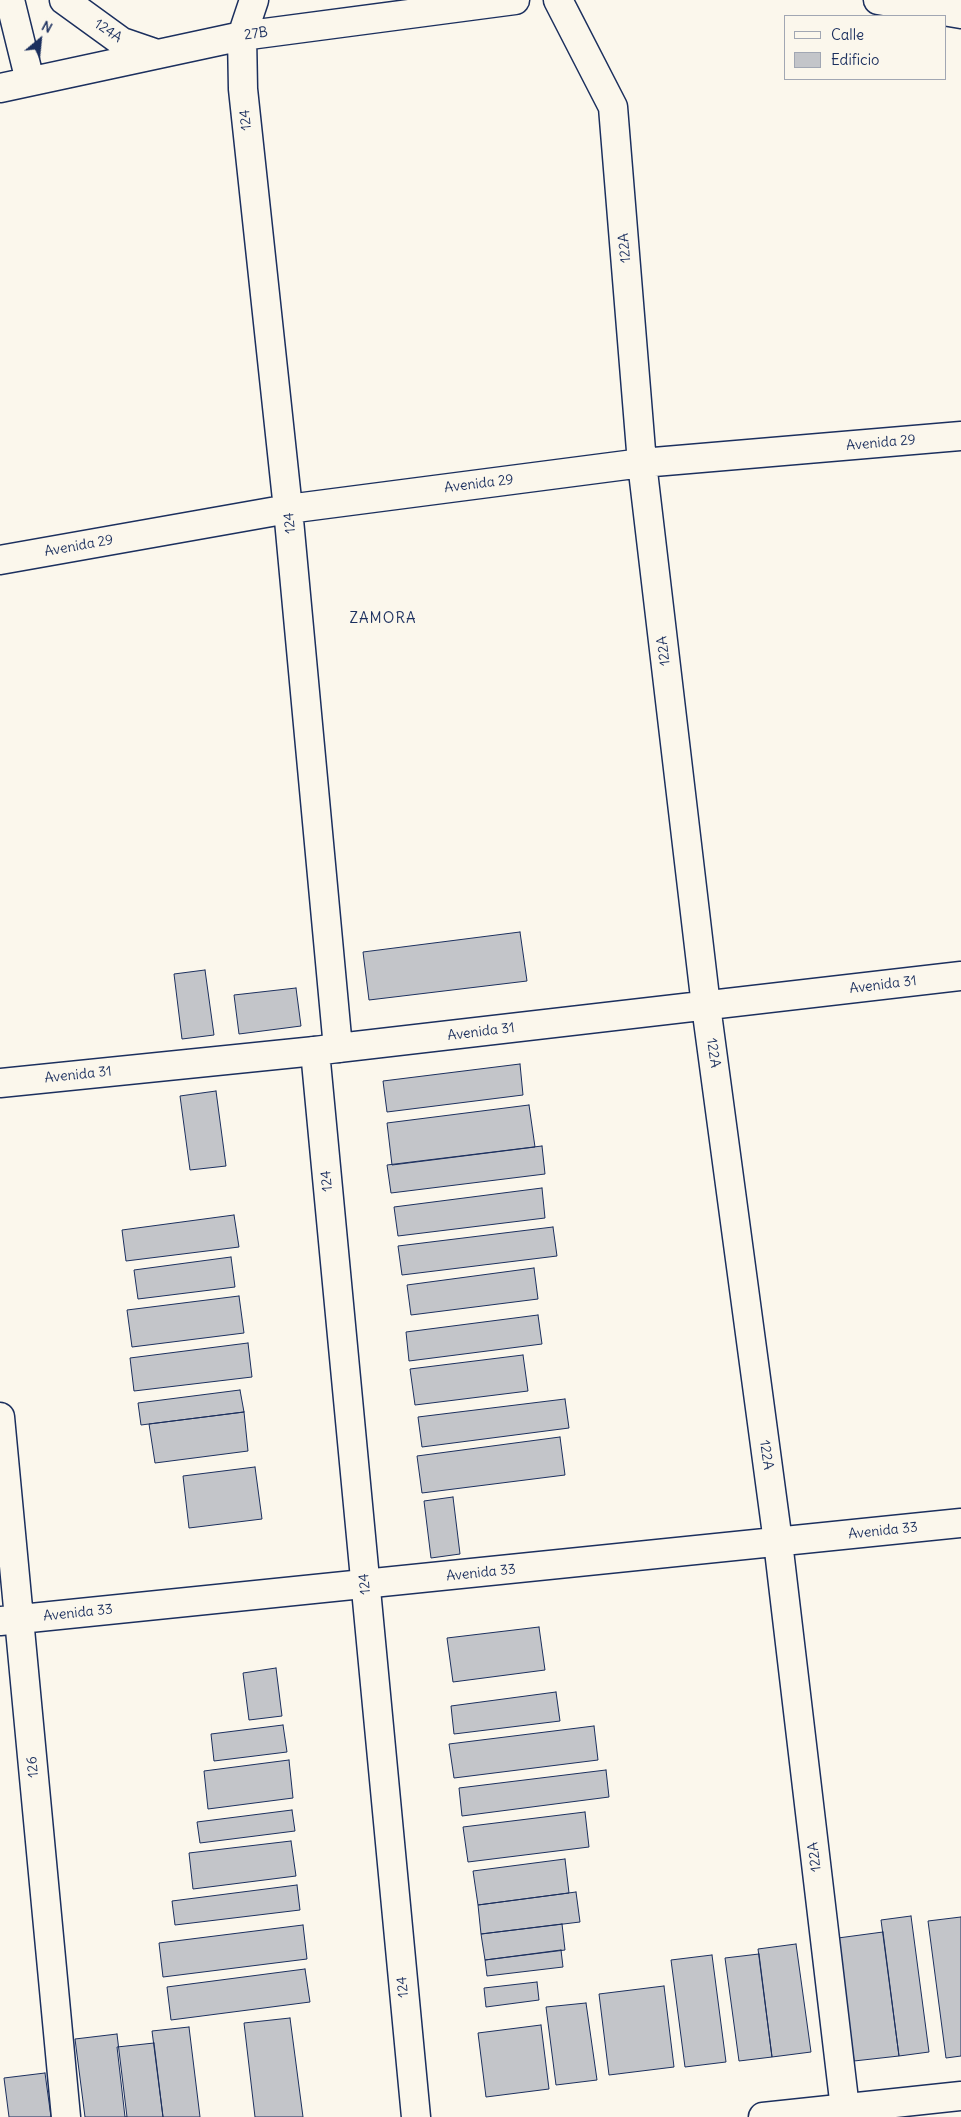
<!DOCTYPE html>
<style>
body{margin:0}
#map{position:relative;width:961px;height:2117px;overflow:hidden;background:#fbf7ec;font-family:Delius,sans-serif}
canvas{display:block}
.legend{position:absolute;left:784px;top:15px;width:162px;height:65px;box-sizing:border-box;background:#fbf7ec;border:1px solid #a1a7b3;margin:0;padding:6px 9px;list-style:none;font-size:15px;color:#1b2f5e}
.legend li{display:flex;align-items:center;gap:10px;height:25px}
.legend b{width:25px;border:1px solid #a1a7b3}
.north{position:absolute;left:15px;top:15px;width:50px;height:50px;-webkit-text-stroke:4px #fbf7ec;paint-order:stroke;rotate:28deg;font-size:14px;font-weight:700;line-height:20px;text-align:center;color:#1b2f5e}
.north::after{content:'';display:block;margin:auto;width:18px;height:22px;background:#1b2f5e;clip-path:polygon(50% 0,100% 100%,50% 72%,0 100%)}
</style>
<div id="map">
<canvas width="961" height="2117"></canvas>
<ul class="legend">
<li><b style="height:6px;background:#fbf7ec"></b>Calle</li>
<li><b style="height:14px;background:#c3c5c9"></b>Edificio</li>
</ul>
<div class="north">N</div>
</div>
<script>
const ctx = document.querySelector('canvas').getContext('2d');
ctx.lineJoin = 'round';
function paint(path, color) {
  ctx.fillStyle = color;
  ctx.fill(path, 'evenodd');
}
function poly(rows) {
  const path = new Path2D();
  for (const r of rows) {
    path.moveTo(r[0], r[1]);
    for (let i = 2; i < r.length; i += 2) path.lineTo(r[i], r[i + 1]);
  }
  return path;
}
function strokePath(path, color, width, dash) {
  ctx.strokeStyle = color;
  ctx.lineWidth = width;
  ctx.lineCap = dash ? 'butt' : 'round';
  ctx.setLineDash(dash || []);
  ctx.stroke(path);
}
function label(font, color, halo, rows, align = 'center') {
  ctx.font = font + ' Delius,sans-serif';
  ctx.lineWidth = 5;
  ctx.setLineDash([]);
  ctx.textBaseline = 'middle';
  ctx.strokeStyle = halo;
  ctx.fillStyle = color;
  for (const [text, x, y, turn = 0] of rows) {
    ctx.save();
    ctx.translate(x, y);
    ctx.rotate((+turn || 0) * Math.PI / 180);
    ctx.textAlign = isNaN(turn) ? turn : align;
    if (halo) ctx.strokeText(text, 0, 0);
    ctx.fillText(text, 0, 0);
    ctx.restore();
  }
}
const building = poly([
 [520,932,527,981,369,1000,363,952,520,932],
 [205,970,214,1035,182,1039,174,974,205,970],
 [296,988,301,1026,239,1034,234,995,296,988],
 [520,1064,523,1095,387,1112,383,1081,520,1064],
 [216,1091,226,1166,190,1170,180,1096,216,1091],
 [529,1105,535,1147,392,1165,387,1123,529,1105],
 [542,1146,545,1174,391,1193,387,1165,542,1146],
 [542,1188,545,1218,398,1236,394,1207,542,1188],
 [234,1215,239,1247,126,1261,122,1230,234,1215],
 [553,1227,557,1256,402,1275,398,1246,553,1227],
 [231,1257,235,1287,138,1299,134,1270,231,1257],
 [534,1268,538,1299,411,1315,407,1285,534,1268],
 [239,1296,244,1333,132,1347,127,1310,239,1296],
 [538,1315,542,1344,409,1361,406,1332,538,1315],
 [248,1343,252,1377,134,1391,130,1358,248,1343],
 [523,1355,528,1391,415,1405,410,1369,523,1355],
 [240,1390,244,1412,141,1425,138,1403,240,1390],
 [565,1399,569,1428,422,1447,418,1417,565,1399],
 [244,1412,248,1451,155,1463,149,1424,244,1412],
 [560,1437,565,1475,422,1493,417,1456,560,1437],
 [255,1467,262,1519,189,1528,183,1476,255,1467],
 [453,1497,460,1554,431,1558,424,1501,453,1497],
 [539,1627,545,1670,453,1682,447,1638,539,1627],
 [276,1668,282,1716,249,1720,243,1673,276,1668],
 [556,1692,560,1721,454,1734,451,1706,556,1692],
 [283,1725,287,1752,214,1761,211,1734,283,1725],
 [594,1726,598,1760,454,1778,449,1744,594,1726],
 [289,1760,293,1798,208,1809,204,1771,289,1760],
 [606,1770,609,1797,462,1816,459,1788,606,1770],
 [292,1810,295,1831,200,1843,197,1822,292,1810],
 [585,1812,589,1847,468,1862,463,1827,585,1812],
 [291,1841,296,1876,193,1889,189,1853,291,1841],
 [565,1859,569,1893,478,1905,473,1871,565,1859],
 [297,1885,300,1910,175,1925,172,1901,297,1885],
 [576,1892,580,1922,481,1934,478,1905,576,1892],
 [911,1916,929,2052,899,2056,881,1920,911,1916],
 [961,1917,961,2056,946,2058,928,1921,961,1917],
 [562,1924,565,1950,485,1960,481,1934,562,1924],
 [303,1925,307,1959,163,1977,159,1943,303,1925],
 [883,1932,899,2056,854,2061,838,1938,883,1932],
 [796,1944,811,2052,772,2057,758,1949,796,1944],
 [561,1950,563,1967,487,1976,485,1960,561,1950],
 [759,1954,772,2057,739,2061,725,1958,759,1954],
 [712,1955,726,2062,685,2067,671,1960,712,1955],
 [305,1969,310,2002,171,2020,167,1987,305,1969],
 [537,1982,539,2000,486,2007,484,1988,537,1982],
 [664,1986,674,2067,609,2075,599,1994,664,1986],
 [586,2003,597,2080,556,2085,546,2007,586,2003],
 [290,2018,303,2117,255,2117,244,2023,290,2018],
 [541,2025,549,2089,486,2097,478,2033,541,2025],
 [189,2027,200,2117,163,2117,152,2031,189,2027],
 [117,2034,127,2117,85,2117,75,2039,117,2034],
 [154,2043,163,2117,125,2117,117,2047,154,2043],
 [45,2073,51,2117,9,2117,4,2078,45,2073]
]);
const street = poly([
 [10,0,30,81],
 [64,0,122,42,157,54],
 [254,0,242,36,243,89,288,509,338,1048,961,976],
 [558,0,613,107,642,463,706,1006,778,1542,846,2117],
 [878,0,961,14],
 [0,88,242,36,515,0],
 [0,560,288,509,642,463,961,436],
 [0,1083,315,1051],
 [0,1417,66,2117],
 [0,1621,961,1523]
]);
const secondary = poly([
 [338,1048,315,1051,416,2117],
 [763,2117,961,2096]
]);
const streetNames = [
 ["124A",108,31,34],
 ["27B",256,34,-8],
 ["124",246,120,-96],
 ["122A",625,248,-95],
 ["Avenida 29",881,443,-5],
 ["Avenida 29",479,484,-7],
 ["124",290,523,-95],
 ["Avenida 29",79,546,-10],
 ["122A",664,651,-97],
 ["Avenida 31",883,985,-7],
 ["Avenida 31",481,1032,-7],
 ["122A",713,1053,82],
 ["Avenida 31",78,1075,-6],
 ["124",327,1181,-95],
 ["122A",766,1455,82],
 ["Avenida 33",883,1531,-6],
 ["Avenida 33",481,1573,-6],
 ["124",365,1584,-95],
 ["Avenida 33",78,1613,-6],
 ["126",33,1767,-95],
 ["122A",815,1857,-97],
 ["124",403,1987,-95]
];
const neighbourhoodNames = [
 ["ZAMORA",383,619]
];
paint(building, '#c3c5c9');
strokePath(building, '#1b2f5e', 1);
strokePath(street, '#1b2f5e', 31);
strokePath(secondary, '#1b2f5e', 31);
strokePath(street, '#fbf7ec', 28);
strokePath(secondary, '#fbf7ec', 28);
label('14px', '#1b2f5e', '#fbf7ec', streetNames);
ctx.letterSpacing = '1px';
label('15px', '#1b2f5e', '#fbf7ec', neighbourhoodNames);
ctx.letterSpacing = '0px';
</script>
